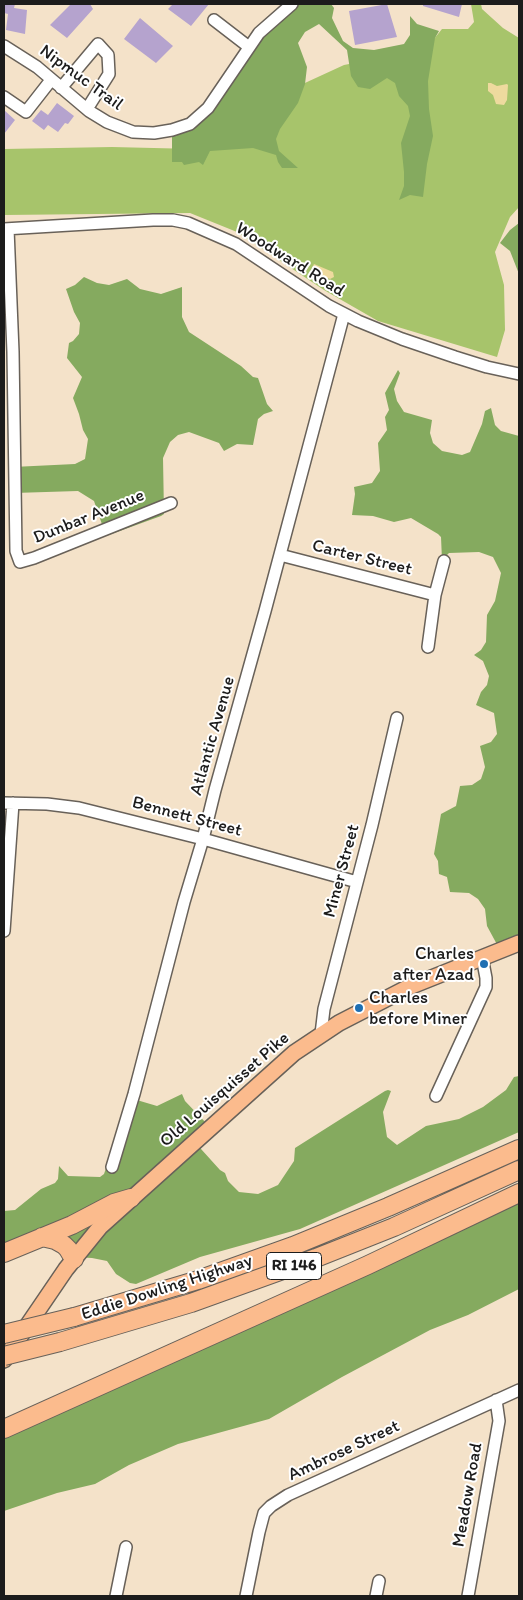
<!DOCTYPE html>
<style>
body{margin:0}
#map{position:relative;width:523px;height:1600px;overflow:hidden;background:#f4e2c9;font-family:Itim,sans-serif}
canvas{display:block}
.frame{position:absolute;inset:0;border:5px solid #1c1c1c;pointer-events:none}
</style>
<div id="map">
<canvas width="523" height="1600"></canvas>
<div class="frame"></div>
</div>
<script>
const ctx = document.querySelector('canvas').getContext('2d');
ctx.lineJoin = 'round';
function paint(path, color) {
  ctx.fillStyle = color;
  ctx.fill(path, 'evenodd');
}
function poly(rows) {
  const path = new Path2D();
  for (const r of rows) {
    path.moveTo(r[0], r[1]);
    for (let i = 2; i < r.length; i += 2) path.lineTo(r[i], r[i + 1]);
  }
  return path;
}
function strokePath(path, color, width, dash) {
  ctx.strokeStyle = color;
  ctx.lineWidth = width;
  ctx.lineCap = dash ? 'butt' : 'round';
  ctx.setLineDash(dash || []);
  ctx.stroke(path);
}
function label(font, color, halo, rows, align = 'center') {
  ctx.font = font + ' Itim,sans-serif';
  ctx.lineWidth = 4;
  ctx.setLineDash([]);
  ctx.textBaseline = 'middle';
  ctx.strokeStyle = halo;
  ctx.fillStyle = color;
  for (const [text, x, y, turn = 0] of rows) {
    ctx.save();
    ctx.translate(x, y);
    ctx.rotate((+turn || 0) * Math.PI / 180);
    ctx.textAlign = isNaN(turn) ? turn : align;
    if (halo) ctx.strokeText(text, 0, 0);
    ctx.fillText(text, 0, 0);
    ctx.restore();
  }
}
const green = poly([
 [471,4,481,4,482,9,503,28,519,38,519,207,510,217,495,252,504,285,505,330,497,357,378,321,324,290,237,232,190,213,4,215,4,149,112,147,195,149,294,88,344,65,426,49,442,29,468,29,474,22]
]);
const forest = poly([
 [286,4,331,4,334,8,332,18,343,41,353,48,374,50,404,44,410,35,410,16,417,24,439,31,435,38,428,81,429,109,433,136,427,164,423,197,410,195,399,200,404,186,404,172,401,143,410,116,408,106,399,96,395,83,387,78,370,89,358,87,351,76,347,50,319,24,305,32,298,43,307,67,305,84,298,103,280,129,276,139,279,151,298,168,282,168,278,162,276,155,253,148,210,151,203,165,199,162,184,165,182,162,172,162,172,130,205,106],
 [519,223,519,274,510,251,500,243,510,230],
 [84,277,97,283,109,285,127,279,140,289,161,294,182,287,182,317,189,332,241,366,253,377,258,378,267,404,273,411,264,414,258,419,253,445,237,444,224,451,219,443,189,432,178,435,170,442,163,458,164,514,161,516,106,536,94,501,78,491,14,493,13,467,75,464,85,459,88,439,83,430,79,414,73,398,82,377,67,358,69,343,73,341,79,334,80,323,74,312,66,289,75,285],
 [398,370,400,373,394,389,397,401,404,412,432,420,430,433,433,443,442,451,462,455,470,452,482,424,485,411,491,408,495,425,501,431,519,436,519,942,500,950,487,926,485,909,478,899,469,893,450,892,447,877,439,874,438,861,434,854,441,814,456,806,460,786,472,785,481,779,485,767,480,746,491,742,497,734,494,713,476,705,481,692,487,685,489,676,483,661,474,655,481,650,486,642,487,615,495,601,501,573,493,557,479,552,449,553,442,560,441,537,438,534,411,518,394,522,373,516,352,515,355,494,354,487,372,483,380,471,378,443,387,430,385,417,389,410,385,393],
 [519,1076,519,1132,300,1229,200,1257,136,1284,130,1283,116,1274,107,1261,92,1258,73,1257,70,1254,70,1238,47,1237,4,1255,4,1211,15,1210,41,1189,55,1183,58,1179,59,1166,68,1176,100,1177,104,1174,130,1098,157,1106,182,1094,185,1101,207,1124,192,1139,220,1170,225,1173,228,1181,239,1192,258,1194,278,1185,294,1161,295,1148,385,1091,388,1090,391,1091,383,1112,387,1137,397,1145,426,1126,459,1119,483,1107,506,1090,514,1077],
 [519,1194,519,1289,468,1315,430,1330,342,1377,269,1419,178,1444,129,1465,95,1484,57,1493,4,1511,4,1429]
]);
const sand = poly([
 [488,83,491,83,497,86,507,84,508,85,507,100,504,105,496,104,493,95,488,91],
 [314,264,333,272,334,277,330,279,314,272,312,268]
]);
const building = poly([
 [4,4,15,4,14,8,27,10,25,34,6,30,8,14,4,13],
 [71,4,90,4,93,9,67,38,50,25],
 [173,4,209,4,191,26,168,9],
 [387,4,397,37,355,45,349,11],
 [423,4,462,4,459,17,423,6],
 [140,18,173,46,156,63,124,39],
 [57,103,74,116,68,124,65,123,58,132,48,125,44,130,32,121,41,110,48,115],
 [4,110,15,120,4,134]
]);
const minor = poly([
 [214,20,249,47],
 [4,46,37,67,89,111,107,122,133,132,154,133,172,130,190,124,208,108,259,33,292,4],
 [61,88,98,44,108,55,109,74,87,109],
 [4,97,26,112,51,80],
 [4,229,153,220,173,220,188,223,236,244,329,306,358,321,402,339,455,357,487,367,519,374],
 [8,229,13,352,16,551,20,562,34,558,171,503],
 [280,555,435,595],
 [428,647,435,595,444,561],
 [4,803,47,804,79,808,203,839,357,882],
 [4,931,13,803],
 [321,1034,324,1009,372,825,397,718],
 [436,1096,486,987,486,978,482,957],
 [112,1167,134,1094,184,902,203,839,215,790,265,611,344,314],
 [116,1596,126,1547],
 [246,1596,259,1532,264,1513,271,1506,288,1495,519,1390],
 [376,1596,379,1581],
 [468,1596,499,1421,496,1400]
]);
const major = poly([
 [4,1360,66,1269,100,1227,294,1053,339,1023,409,987,519,943]
]);
const highway = poly([
 [42,1237,55,1240,64,1245,68,1249,74,1259],
 [4,1253,72,1225,114,1203,131,1198],
 [74,1317,198,1280,293,1246,388,1207,519,1149],
 [60,1342,191,1303,316,1258,394,1227,519,1170],
 [4,1429,368,1265,519,1193]
]);
const highwayBridge = poly([
 [4,1334,74,1317],
 [4,1356,60,1342]
]);
const markers = [
 [484,964,5,"#1f6fb2"],
 [359,1008,5,"#1f6fb2"]
];
const shields = [
 [294,1266,55]
];
const shieldNames = [
 ["RI 146",294,1266]
];
const streetNames = [
 ["Nipmuc Trail",81,78,36],
 ["Woodward Road",290,260,32],
 ["Dunbar Avenue",89,517,-22],
 ["Carter Street",362,558,14],
 ["Atlantic Avenue",213,736,-74],
 ["Bennett Street",187,817,15],
 ["Miner Street",342,871,-75],
 ["Old Louisquisset Pike",225,1090,-41],
 ["Eddie Dowling Highway",167,1288,-18],
 ["Ambrose Street",344,1451,-25],
 ["Meadow Road",468,1495,-80]
];
const poiNames = [
 ["Charles",474,954],
 ["after Azad",474,975],
 ["Charles",369,998,"left"],
 ["before Miner",369,1019,"left"]
];
paint(green, '#a7c46b');
paint(forest, '#85aa5f');
paint(sand, '#eeda9e');
paint(building, '#b5a3ce');
strokePath(minor, '#686159', 14);
strokePath(major, '#686159', 18);
strokePath(highway, '#686159', 20);
strokePath(minor, '#fff', 11);
strokePath(major, '#fbbb8d', 15);
strokePath(highway, '#fbbb8d', 18);
strokePath(highwayBridge, '#686159', 20, []);
strokePath(highwayBridge, '#fbbb8d', 18);
for (const [x, y, r, color] of markers) {
  const dot = new Path2D();
  dot.arc(x, y, r, 0, 2 * Math.PI);
  ctx.fillStyle = color;
  ctx.fill(dot);
  strokePath(dot, '#fff', 2);
}
for (const [x, y, w] of shields) {
  const box = new Path2D();
  box.roundRect(x - w / 2, y - 13.5, w, 27, 4);
  ctx.fillStyle = '#fff';
  ctx.fill(box);
  strokePath(box, '#1c1c1c', 1);
}
label('bold 16px', '#1c1c1c', null, shieldNames);
label('18px', '#1c1c1c', '#fff', streetNames);
label('18px', '#1c1c1c', '#fff', poiNames, 'right');
</script>
